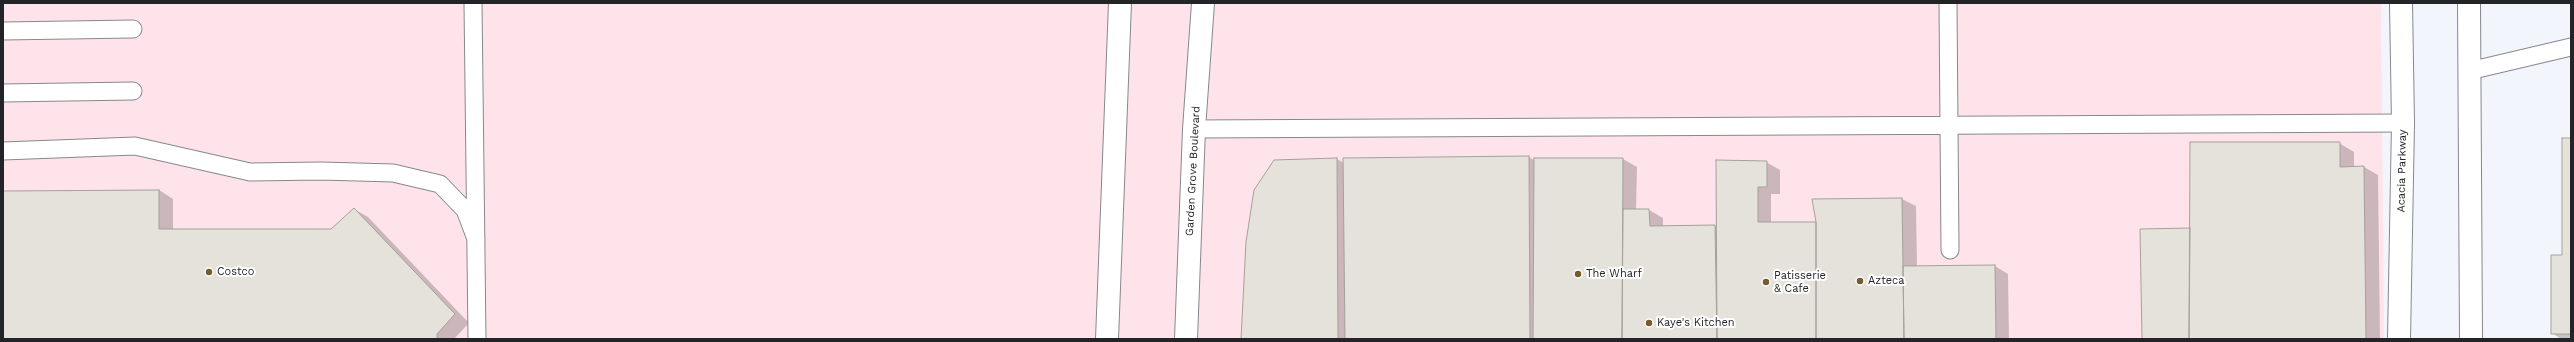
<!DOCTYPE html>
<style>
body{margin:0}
#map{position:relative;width:2574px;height:342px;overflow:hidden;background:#f3f5fc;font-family:"Work Sans",sans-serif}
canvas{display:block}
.frame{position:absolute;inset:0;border:4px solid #232427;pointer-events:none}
</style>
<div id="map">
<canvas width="2574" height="342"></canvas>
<div class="frame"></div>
</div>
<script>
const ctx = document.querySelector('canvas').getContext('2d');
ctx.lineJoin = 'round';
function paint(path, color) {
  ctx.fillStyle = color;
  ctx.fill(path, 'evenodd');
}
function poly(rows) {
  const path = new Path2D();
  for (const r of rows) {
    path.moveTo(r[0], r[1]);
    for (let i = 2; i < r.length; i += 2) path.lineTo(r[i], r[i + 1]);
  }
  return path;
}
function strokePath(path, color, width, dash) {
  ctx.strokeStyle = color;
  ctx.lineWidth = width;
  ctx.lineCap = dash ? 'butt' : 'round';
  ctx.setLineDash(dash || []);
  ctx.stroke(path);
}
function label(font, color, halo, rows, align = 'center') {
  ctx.font = font + ' "Work Sans",sans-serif';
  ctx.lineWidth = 4;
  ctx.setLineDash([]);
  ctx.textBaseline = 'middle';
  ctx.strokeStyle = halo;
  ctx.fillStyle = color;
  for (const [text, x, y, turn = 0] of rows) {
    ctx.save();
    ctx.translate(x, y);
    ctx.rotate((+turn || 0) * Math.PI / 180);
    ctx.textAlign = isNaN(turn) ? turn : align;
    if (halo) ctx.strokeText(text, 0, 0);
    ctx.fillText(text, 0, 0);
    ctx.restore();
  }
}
const commercial = poly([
 [3,3,2381,3,2384,339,3,339]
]);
const shadow = poly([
 [2571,139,2571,339,2561,339,2552,333,2563,256],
 [2339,143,2354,152,2354,167,2364,167,2378,175,2380,339,2143,339,2191,229],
 [1529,157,1535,161,1623,159,1637,167,1636,210,1649,210,1663,218,1663,227,1716,226,1717,161,1766,162,1780,170,1780,194,1771,194,1771,223,1817,223,1813,200,1902,199,1916,206,1917,267,1995,266,2008,274,2009,339,1242,339,1247,242,1337,159,1344,163],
 [159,190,173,199,173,230,332,230,354,209,368,217,469,323,454,339,3,339,3,192]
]);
const building = poly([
 [2562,138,2571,138,2571,334,2551,334,2551,255,2562,255,2562,138],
 [2190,142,2340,142,2340,167,2364,166,2366,339,2189,339,2190,142],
 [1529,156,1530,339,1345,339,1343,158,1529,156],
 [1337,158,1338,339,1241,339,1246,242,1254,190,1274,160,1337,158],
 [1534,158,1623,158,1622,339,1533,339,1534,158],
 [1716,160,1767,161,1767,187,1758,187,1758,222,1816,222,1816,339,1717,339,1716,160],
 [159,190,159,229,331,229,354,208,455,314,437,334,437,339,3,339,3,191,159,190],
 [1902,198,1904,339,1816,339,1816,222,1812,199,1902,198],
 [1623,209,1649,209,1650,226,1715,225,1717,339,1622,339,1623,209],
 [2190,228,2189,339,2142,339,2140,229,2190,228],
 [1995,265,1996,339,1904,339,1903,266,1995,265]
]);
const service = poly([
 [473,3,477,339],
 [1948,3,1950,250],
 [3,31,133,29],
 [2469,71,2571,47],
 [3,93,133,91],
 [1194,129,2403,123],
 [3,151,135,146,250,172,321,171,393,173,440,184,465,210,476,239]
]);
const tertiary = poly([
 [2469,3,2471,339],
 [2399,339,2403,123,2401,3]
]);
const primary = poly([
 [1107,339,1120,3],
 [1186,339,1194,129,1203,3]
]);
const markers = [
 [209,272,4,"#775b2e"],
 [1578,274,4,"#775b2e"],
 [1860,281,4,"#775b2e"],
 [1766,282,4,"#775b2e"],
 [1649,323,4,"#775b2e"]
];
const streetNames = [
 ["Garden Grove Boulevard",1193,171,-87],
 ["Acacia Parkway",2402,171,-89]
];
const poiNames = [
 ["Costco",217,272],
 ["The Wharf",1586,274],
 ["Patisserie",1774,276],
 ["& Cafe",1774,289],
 ["Azteca",1868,281],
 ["Kaye's Kitchen",1657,323]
];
paint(commercial, '#fee4ea');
paint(shadow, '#0003');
paint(building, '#e5e1db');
strokePath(building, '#a5a19b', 1);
strokePath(service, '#86888e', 19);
strokePath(tertiary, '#86888e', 24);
strokePath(primary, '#86888e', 24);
strokePath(service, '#fff', 17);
strokePath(tertiary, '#fff', 22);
strokePath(primary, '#fff', 22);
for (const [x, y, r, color] of markers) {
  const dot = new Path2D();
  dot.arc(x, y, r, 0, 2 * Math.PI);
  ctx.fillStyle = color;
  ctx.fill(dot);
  strokePath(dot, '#fff', 1.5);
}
label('11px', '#232427', '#fff', streetNames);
label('11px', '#232427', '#fff', poiNames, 'left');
</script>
